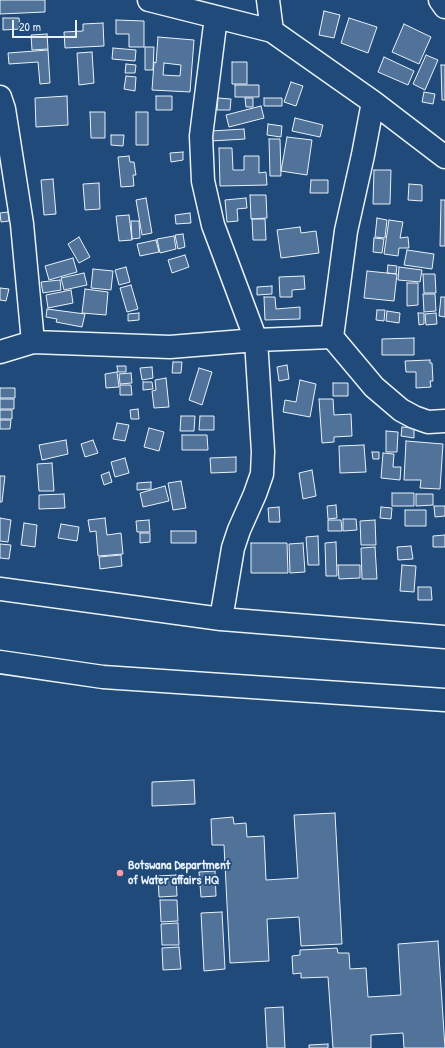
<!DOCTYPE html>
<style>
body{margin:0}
#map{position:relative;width:445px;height:1048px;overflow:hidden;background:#1f4a7a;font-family:"Patrick Hand",sans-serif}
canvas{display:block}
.scale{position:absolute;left:12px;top:20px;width:65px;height:18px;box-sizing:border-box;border:2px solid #e8f1f8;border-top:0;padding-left:5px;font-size:12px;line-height:14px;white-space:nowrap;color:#e8f1f8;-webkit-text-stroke:3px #1f4a7a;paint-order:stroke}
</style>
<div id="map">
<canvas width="445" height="1048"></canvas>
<div class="scale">20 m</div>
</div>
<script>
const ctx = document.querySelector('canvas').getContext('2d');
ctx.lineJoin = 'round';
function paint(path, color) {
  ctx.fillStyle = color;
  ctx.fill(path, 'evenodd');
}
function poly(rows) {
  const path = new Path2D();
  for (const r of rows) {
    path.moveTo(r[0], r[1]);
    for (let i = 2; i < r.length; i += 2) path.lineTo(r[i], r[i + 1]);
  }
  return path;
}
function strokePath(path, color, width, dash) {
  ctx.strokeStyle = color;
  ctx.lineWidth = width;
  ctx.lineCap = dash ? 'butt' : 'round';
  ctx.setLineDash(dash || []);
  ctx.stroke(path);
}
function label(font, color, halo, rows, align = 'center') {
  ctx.font = font + ' "Patrick Hand",sans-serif';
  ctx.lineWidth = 3.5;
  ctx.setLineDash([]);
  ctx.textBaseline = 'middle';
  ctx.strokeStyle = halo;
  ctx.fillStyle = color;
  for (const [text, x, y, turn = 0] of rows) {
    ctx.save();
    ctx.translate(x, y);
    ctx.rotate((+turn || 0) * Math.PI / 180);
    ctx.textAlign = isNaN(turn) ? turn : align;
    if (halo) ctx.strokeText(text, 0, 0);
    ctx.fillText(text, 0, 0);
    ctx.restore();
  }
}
const building = poly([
 [0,0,45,0,45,12,0,14,0,0],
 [324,11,340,15,334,38,319,35,324,11],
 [3,18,19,18,20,29,3,30,3,18],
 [349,18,377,27,368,53,341,43,349,18],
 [116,20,144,21,144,47,129,47,129,34,116,34,116,20],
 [103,23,104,46,65,48,64,32,83,31,83,24,103,23],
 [404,24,431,37,419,64,392,52,404,24],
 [47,34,48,49,32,50,31,35,47,34],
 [158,37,194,40,190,92,152,90,154,62,156,63,158,37],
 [164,63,181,65,180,76,163,75,164,63],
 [145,47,154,47,153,70,145,70,145,47],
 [113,48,136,50,135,61,112,59,113,48],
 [48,50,50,83,40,84,38,62,9,64,8,53,48,50],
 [92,52,94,83,79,85,77,53,92,52],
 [426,55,438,60,425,90,413,84,426,55],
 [384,57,414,71,408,85,378,72,384,57],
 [232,62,247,62,247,84,232,84,232,62],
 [126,64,136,65,135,73,125,73,126,64],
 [441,65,445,65,445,100,442,100,441,65],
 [126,76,136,77,135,91,124,89,126,76],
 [291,82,303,86,296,106,284,102,291,82],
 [235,85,259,85,259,97,235,97,235,85],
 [424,92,435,94,433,104,422,102,424,92],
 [67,96,68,125,36,127,35,98,67,96],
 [156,96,172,96,172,110,156,110,156,96],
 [218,98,231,99,230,110,217,110,218,98],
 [245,98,253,98,253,107,246,107,245,98],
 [264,98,282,98,282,106,264,106,264,98],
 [261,106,264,118,229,127,226,115,261,106],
 [90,112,105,112,105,138,91,138,90,112],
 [136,112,148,112,148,145,136,145,136,112],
 [295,118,323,125,320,137,292,131,295,118],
 [268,124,282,126,281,137,267,135,268,124],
 [244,129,245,139,211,141,211,131,244,129],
 [111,135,124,135,123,146,111,145,111,135],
 [287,137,312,140,307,175,281,171,287,137],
 [269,139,280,139,281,176,270,176,269,139],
 [219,148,232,148,233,170,244,170,244,156,259,156,259,173,266,172,267,185,220,186,219,148],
 [183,152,183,160,171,162,170,153,183,152],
 [129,156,130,162,134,162,136,175,133,175,134,186,121,187,118,157,129,156],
 [374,170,391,170,390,204,373,204,374,170],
 [53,179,56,214,44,215,41,180,53,179],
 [311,180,328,180,328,193,310,193,311,180],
 [99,183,100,209,85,210,83,184,99,183],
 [409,184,422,185,422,201,408,200,409,184],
 [250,195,266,195,267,218,251,219,250,195],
 [146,198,152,233,142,235,136,200,146,198],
 [246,198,247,208,237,209,238,221,227,222,225,200,246,198],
 [441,200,445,200,445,246,440,246,441,200],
 [8,212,9,221,1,222,0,213,8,212],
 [190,213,191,223,176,224,175,215,190,213],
 [129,215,132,240,119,241,116,216,129,215],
 [377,218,387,220,385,238,375,237,377,218],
 [252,219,265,219,266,240,253,240,252,219],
 [389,220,403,222,400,238,408,237,409,248,399,248,398,256,384,254,389,220],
 [131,221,139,221,140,238,132,239,131,221],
 [300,227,301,233,316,231,319,253,281,258,277,230,300,227],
 [183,234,185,247,178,249,175,235,183,234],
 [174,236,176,249,160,253,157,239,174,236],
 [79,237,90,257,79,263,68,244,79,237],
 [374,238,384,239,382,253,373,252,374,238],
 [156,240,159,252,140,256,137,244,156,240],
 [407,250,434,254,432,269,404,265,407,250],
 [185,255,189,267,172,273,168,260,185,255],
 [73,258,77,272,49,280,45,266,73,258],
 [388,265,397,266,396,274,387,273,388,265],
 [126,267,130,282,119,285,115,270,126,267],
 [399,267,422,270,420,282,398,280,399,267],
 [93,269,113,271,111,290,91,288,93,269],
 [367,271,397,274,394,301,364,298,367,271],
 [84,273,87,285,64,290,61,278,84,273],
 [423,274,435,274,436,293,424,293,423,274],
 [304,276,305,289,292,290,292,297,280,297,279,277,304,276],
 [60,280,61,290,43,293,41,282,60,280],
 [407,283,418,283,418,305,407,306,407,283],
 [131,285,138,309,127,312,120,288,131,285],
 [272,286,272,294,257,295,257,287,272,286],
 [0,288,9,289,6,301,0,300,0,288],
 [85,289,108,292,106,315,82,313,85,289],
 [71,290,73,303,48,308,46,295,71,290],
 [423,294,435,294,436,311,424,312,423,294],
 [264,297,275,297,276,309,300,307,300,319,265,320,264,297],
 [441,297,445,297,445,317,439,316,441,297],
 [47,309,85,314,82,327,56,322,57,319,46,317,47,309],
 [377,310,385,310,384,321,376,320,377,310],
 [387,311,400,313,399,323,386,321,387,311],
 [139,313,139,320,128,321,128,314,139,313],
 [418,313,424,313,424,324,419,325,418,313],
 [436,313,437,324,426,325,425,314,436,313],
 [414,338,414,355,382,355,382,339,414,338],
 [430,360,430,363,432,363,433,381,430,381,431,387,416,388,416,372,406,372,405,361,430,360],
 [173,362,182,362,181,373,172,373,173,362],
 [287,365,289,379,279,381,277,367,287,365],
 [117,366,126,366,126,372,118,372,117,366],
 [152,367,153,378,142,380,140,368,152,367],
 [199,368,212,372,202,405,189,400,199,368],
 [117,372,119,387,106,388,105,374,117,372],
 [131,373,132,383,120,384,119,374,131,373],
 [166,378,169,407,154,408,152,391,156,390,155,380,166,378],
 [300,380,316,384,310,417,283,412,285,400,296,402,300,380],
 [143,382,152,382,153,389,143,390,143,382],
 [333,383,348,383,348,396,333,396,333,383],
 [120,385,131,385,132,395,120,395,120,385],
 [0,388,15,388,15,398,0,398,0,388],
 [0,399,14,399,14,409,0,409,0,399],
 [319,399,333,399,334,415,351,414,352,436,334,437,334,442,322,443,319,399],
 [138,409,139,419,131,419,130,410,138,409],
 [0,410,12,410,12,419,0,419,0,410],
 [181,416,195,416,194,431,180,431,181,416],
 [200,416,214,416,214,430,199,430,200,416],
 [0,420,11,420,10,429,0,429,0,420],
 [117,423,129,425,125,441,113,439,117,423],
 [402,427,414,428,414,438,401,436,402,427],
 [149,428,164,432,159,451,144,447,149,428],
 [386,431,398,432,397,452,386,452,386,431],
 [182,435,207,435,208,450,182,450,182,435],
 [66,440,68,454,42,460,39,445,66,440],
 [93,440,98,453,85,457,81,444,93,440],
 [406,441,443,444,440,489,420,488,421,480,404,480,406,441],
 [364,445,366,472,340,473,339,446,364,445],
 [372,452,379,452,379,459,373,459,372,452],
 [383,453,394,454,393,467,401,467,400,480,381,478,383,453],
 [236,457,236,472,211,473,210,458,236,457],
 [125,458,129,473,115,477,111,462,125,458],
 [52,463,54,491,39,491,37,464,52,463],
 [312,470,316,496,303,499,299,473,312,470],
 [109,472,112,482,104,485,101,475,109,472],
 [0,476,5,476,2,502,0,502,0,476],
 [181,481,186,508,173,510,168,483,181,481],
 [151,482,151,489,137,490,137,483,151,482],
 [165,486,169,501,143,507,140,493,165,486],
 [392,493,414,493,414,506,392,506,392,493],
 [64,494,65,508,39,509,39,495,64,494],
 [416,494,433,494,433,505,416,506,416,494],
 [336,505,337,518,328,519,327,506,336,505],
 [434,506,445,506,445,516,435,517,434,506],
 [279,507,280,522,269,522,268,508,279,507],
 [381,507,392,508,391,519,380,518,381,507],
 [405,510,426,510,426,526,405,526,405,510],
 [0,518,11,520,8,542,0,541,0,518],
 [105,518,107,535,121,533,123,554,98,556,96,531,90,532,88,520,105,518],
 [343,519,356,519,357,530,343,531,343,519],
 [149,520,150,532,137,532,136,521,149,520],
 [328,520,341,520,342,531,328,531,328,520],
 [375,520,376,545,361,545,360,521,375,520],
 [24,523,37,525,35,547,21,545,24,523],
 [61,524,79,527,77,541,58,538,61,524],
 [171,531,196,531,196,543,171,543,171,531],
 [140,533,150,533,150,542,140,543,140,533],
 [445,535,445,547,433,547,433,536,445,535],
 [318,536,319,565,308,565,306,537,318,536],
 [336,542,337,576,326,576,325,543,336,542],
 [251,543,287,543,288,573,251,573,251,543],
 [303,543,305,572,290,573,289,544,303,543],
 [0,544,11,545,9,559,0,558,0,544],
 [411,546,413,559,398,560,397,547,411,546],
 [375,547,377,579,362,579,361,548,375,547],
 [121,555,122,566,100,569,99,557,121,555],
 [338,565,360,565,360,578,339,579,338,565],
 [402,565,416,566,414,592,400,591,402,565],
 [418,587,431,587,432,600,418,600,418,587],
 [194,780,195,804,152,806,152,782,194,780],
 [335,813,342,944,301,946,299,917,267,919,269,961,230,963,224,845,212,845,211,819,233,817,234,824,246,823,247,837,264,836,266,880,298,878,294,815,335,813],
 [215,871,216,896,201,897,199,872,215,871],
 [176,875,177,896,159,897,158,876,176,875],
 [160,900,177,900,178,921,161,922,160,900],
 [222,912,225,969,204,971,201,913,222,912],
 [178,923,179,945,162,945,161,924,178,923],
 [438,941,445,1048,404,1048,403,1033,371,1035,371,1048,333,1048,328,977,301,978,301,973,293,974,292,956,300,955,300,950,337,948,338,953,349,953,350,969,366,968,368,997,401,995,398,944,438,941],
 [179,947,181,969,163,970,162,948,179,947],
 [283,1007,285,1048,267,1048,265,1008,283,1007],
 [328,1044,328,1048,309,1048,309,1045,328,1044]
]);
const minor = poly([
 [149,0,272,31,373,102,445,157],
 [268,0,272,31],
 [440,0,445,7],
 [216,17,201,136,203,181,213,225,256,340,263,452,262,474,255,494,239,530,233,548,221,619],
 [0,97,4,109,22,224,33,342],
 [373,102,363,155,346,231,332,337,374,387,401,410,414,417,428,422,445,421],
 [0,352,33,342,170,347,256,340,332,337],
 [0,589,221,619,445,637]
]);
const major = poly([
 [0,662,103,677,445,700]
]);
const markers = [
 [120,873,4,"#ff9aa2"]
];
const poiNames = [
 ["Botswana Department",128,866],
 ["of Water affairs HQ",128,881]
];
paint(building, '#517399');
strokePath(building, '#e8f1f8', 1);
strokePath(minor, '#e8f1f8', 25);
strokePath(major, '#e8f1f8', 25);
strokePath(minor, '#1f4a7a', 22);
strokePath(major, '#1f4a7a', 22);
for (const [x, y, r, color] of markers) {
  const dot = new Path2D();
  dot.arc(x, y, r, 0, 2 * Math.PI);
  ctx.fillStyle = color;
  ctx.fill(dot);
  strokePath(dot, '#1f4a7a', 1.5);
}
label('bold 13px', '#e8f1f8', '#1f4a7a', poiNames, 'left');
</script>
